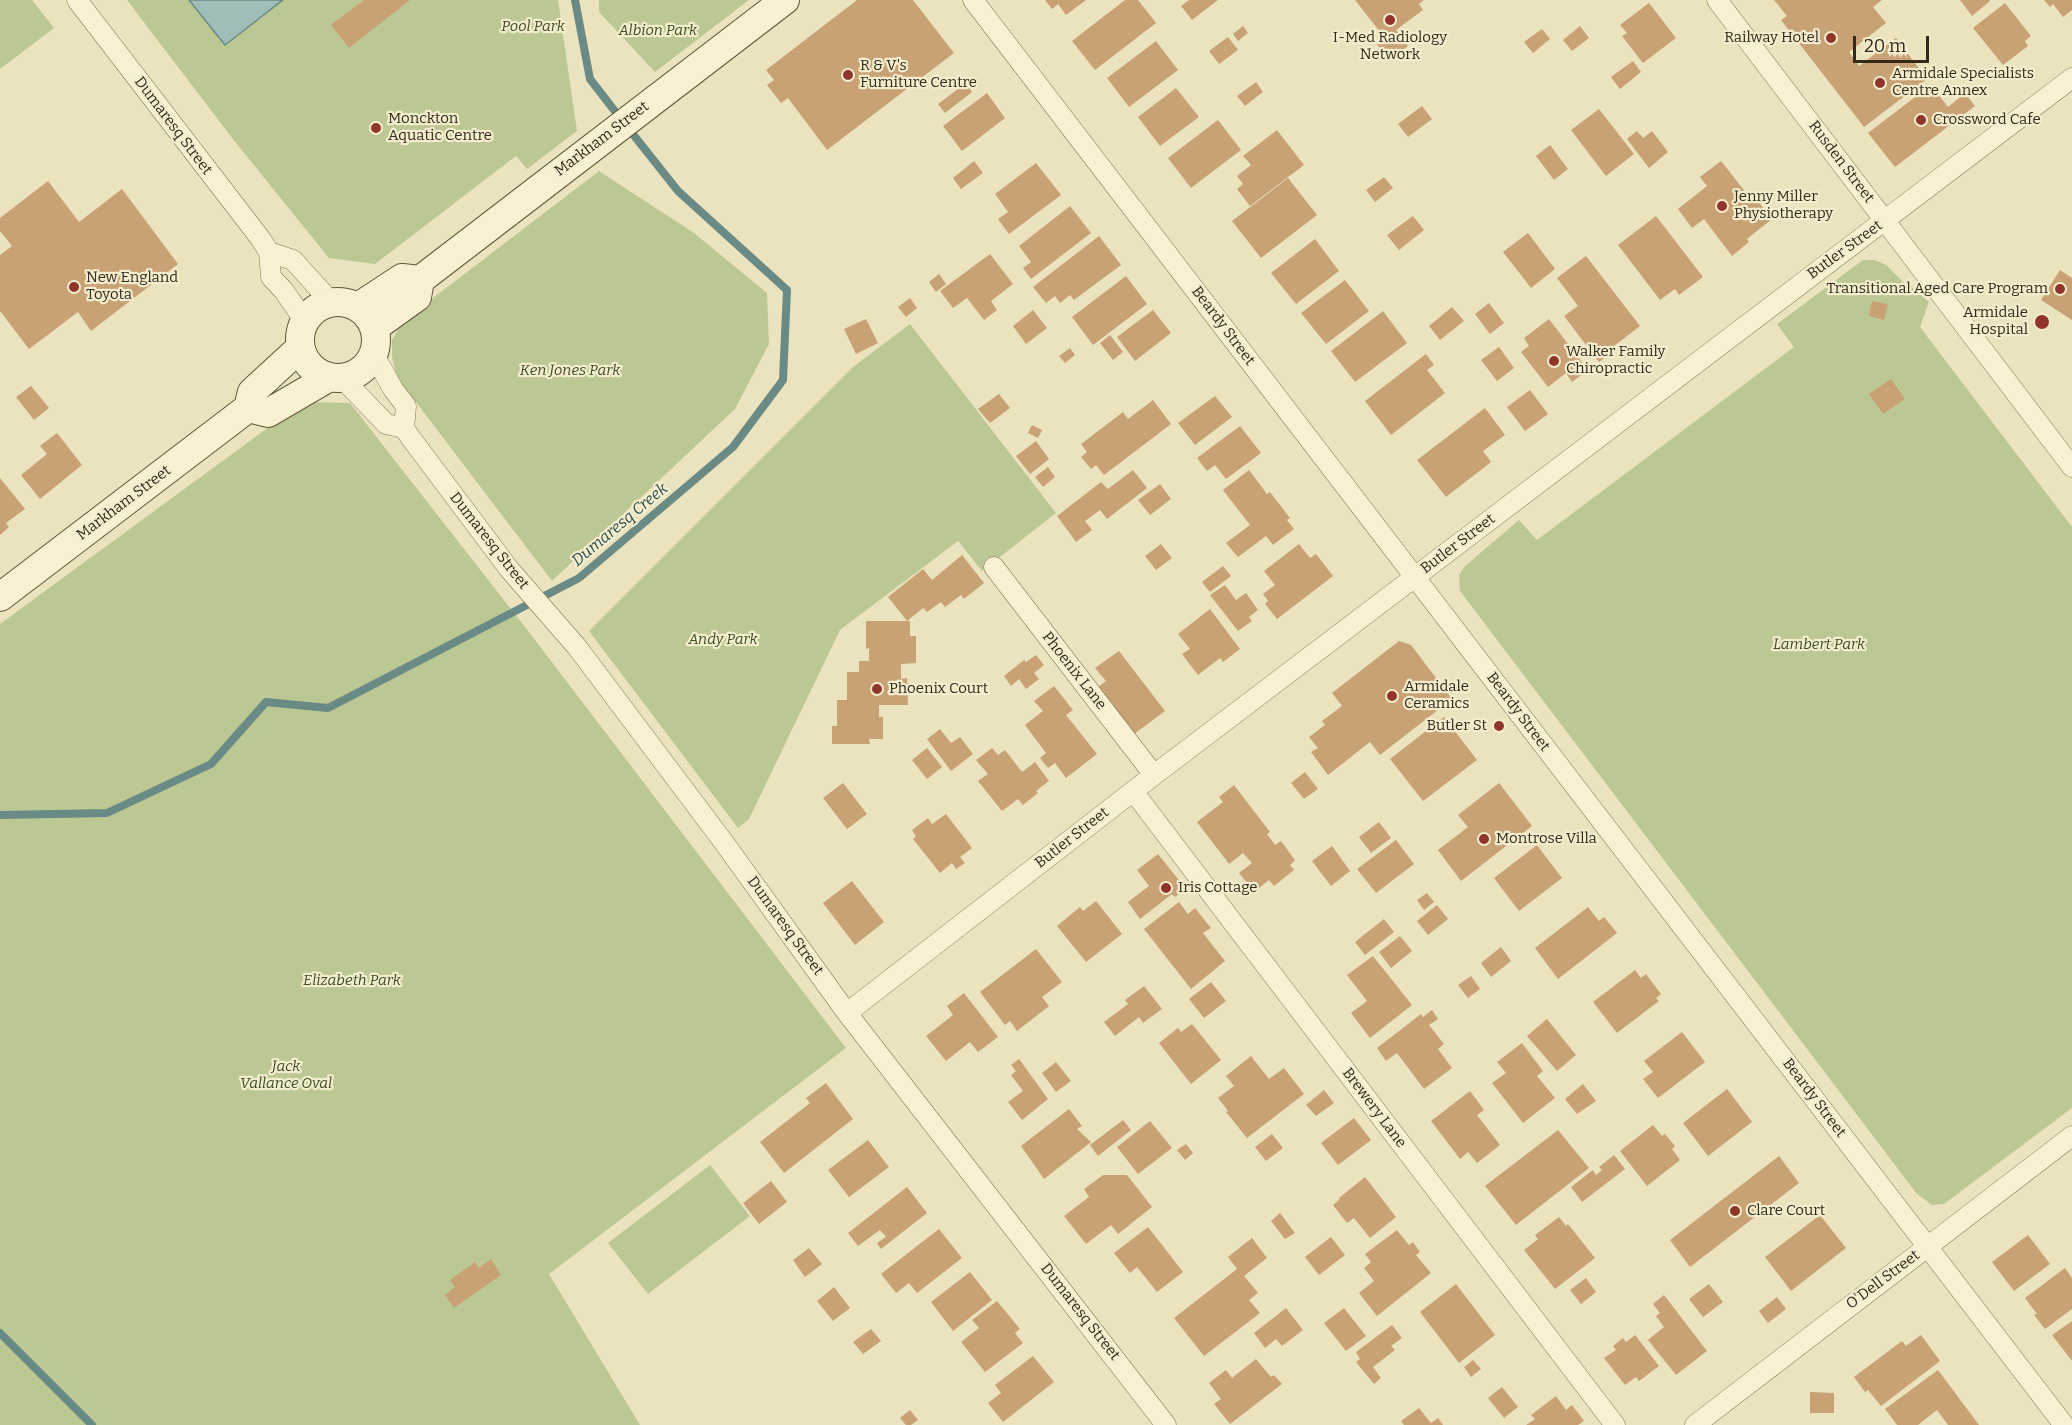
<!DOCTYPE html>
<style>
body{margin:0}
#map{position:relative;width:2072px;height:1425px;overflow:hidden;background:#ebe3be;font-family:Bitter,serif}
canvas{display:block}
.scale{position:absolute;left:1853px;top:36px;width:76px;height:27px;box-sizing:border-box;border:3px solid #332a1c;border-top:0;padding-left:8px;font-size:18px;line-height:21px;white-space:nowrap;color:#332a1c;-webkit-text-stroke:4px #f3edcd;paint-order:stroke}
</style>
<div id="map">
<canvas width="2072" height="1425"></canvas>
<div class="scale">20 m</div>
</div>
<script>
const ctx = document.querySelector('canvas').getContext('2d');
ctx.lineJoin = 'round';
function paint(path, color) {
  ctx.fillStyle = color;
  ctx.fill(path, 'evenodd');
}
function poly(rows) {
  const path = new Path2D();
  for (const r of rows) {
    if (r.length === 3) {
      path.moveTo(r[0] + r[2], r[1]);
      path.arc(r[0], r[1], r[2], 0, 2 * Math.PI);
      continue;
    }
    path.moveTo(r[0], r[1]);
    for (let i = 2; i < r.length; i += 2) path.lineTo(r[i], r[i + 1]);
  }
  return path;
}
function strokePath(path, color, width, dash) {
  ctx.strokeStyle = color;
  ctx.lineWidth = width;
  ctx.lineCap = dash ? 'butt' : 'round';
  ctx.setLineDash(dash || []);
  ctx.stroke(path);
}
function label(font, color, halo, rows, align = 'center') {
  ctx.font = font + ' Bitter,serif';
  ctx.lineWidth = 4.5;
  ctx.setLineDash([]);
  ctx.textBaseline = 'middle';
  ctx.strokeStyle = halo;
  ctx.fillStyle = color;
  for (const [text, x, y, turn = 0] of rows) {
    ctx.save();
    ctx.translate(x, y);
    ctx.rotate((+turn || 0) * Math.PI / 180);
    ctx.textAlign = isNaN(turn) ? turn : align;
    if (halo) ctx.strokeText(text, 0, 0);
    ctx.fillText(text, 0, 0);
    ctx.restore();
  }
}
const green = poly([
 [0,0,32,0,54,28,0,69],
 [127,0,558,0,577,131,527,169,516,156,375,264,329,258,232,138],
 [599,0,749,0,655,72,599,12],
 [599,171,694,233,767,293,769,344,735,409,552,581,400,381,395,370,392,357,392,340,403,321],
 [1863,260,1875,260,1886,265,1903,282,1914,289,1929,302,1920,327,2072,527,2072,1108,1944,1204,1932,1205,1917,1194,1460,591,1459,575,1465,566,1519,520,1537,540,1794,347,1777,324],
 [910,324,1056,513,982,571,958,541,840,630,749,819,738,828,589,631,853,367],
 [303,402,350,403,532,636,846,1048,549,1274,640,1425,0,1425,0,624],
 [710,1165,750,1216,648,1294,608,1243]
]);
const water = poly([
 [189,0,283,0,225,45,189,0]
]);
const stream = poly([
 [575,0,590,79,621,119],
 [0,815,107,813,211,764,266,702,328,708,579,578,733,447,783,380,787,290,678,191,628,128],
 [0,1333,92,1425]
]);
const building = poly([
 [364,0,410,0,349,48,331,25],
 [857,0,913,0,954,53,827,150,788,98,781,103,767,85,774,80,766,70],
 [1045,0,1086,0,1066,15,1058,4,1052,9],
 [1125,0,1138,0,1156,23,1095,70,1072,41],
 [1189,0,1218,0,1192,20,1181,6],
 [1355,0,1424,0,1419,4,1423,10,1396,30,1408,46,1389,60,1376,43,1384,37],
 [1774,0,1882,0,1873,7,1886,23,1849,52,1859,66,1896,38,1927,79,1864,127,1781,20,1787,16],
 [1960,0,1989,0,1990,1,1972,16],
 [2044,0,2072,0,2072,10,2063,17,2053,4,2050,7],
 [1649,3,1676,38,1643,63,1622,36,1627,33,1620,25],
 [2005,3,2031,36,2025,41,2028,46,2003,65,1973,28],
 [1243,26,1248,33,1238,41,1233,34],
 [1580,26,1589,38,1572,51,1563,40],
 [1542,29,1550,39,1533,53,1524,42],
 [1228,37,1238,50,1219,64,1209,51],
 [1156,41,1178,70,1129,107,1107,78],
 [1633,61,1641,72,1620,89,1611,77],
 [1256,82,1263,92,1245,106,1237,96],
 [966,83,972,92,945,113,938,104],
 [1931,85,1948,107,1965,93,1975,106,1895,167,1868,133],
 [1176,88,1199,117,1160,146,1138,117],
 [987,93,1005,118,962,151,943,126],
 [1422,106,1432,119,1408,137,1398,124],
 [1599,109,1634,154,1606,176,1571,130],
 [1218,120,1241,150,1191,188,1168,158],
 [1277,130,1304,165,1250,206,1237,189,1243,184,1237,176,1251,165,1243,156],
 [1637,131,1643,138,1652,131,1668,152,1649,168,1627,139],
 [1550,145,1568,169,1554,180,1536,156],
 [974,161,983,173,961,189,953,178],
 [1721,161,1754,203,1757,200,1772,219,1747,239,1749,242,1732,256,1704,219,1692,228,1678,209,1707,186,1700,177],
 [1036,163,1061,195,1009,234,998,219,1008,212,995,194],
 [1384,177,1393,188,1375,202,1366,190],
 [1288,178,1317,215,1261,258,1232,221],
 [48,181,79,222,122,189,178,264,91,331,78,312,29,349,0,311,0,255,12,246,0,231,0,218],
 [1070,206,1091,233,1031,279,1023,268,1031,262,1019,246],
 [1413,216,1424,230,1399,250,1387,235],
 [1656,216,1703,277,1679,295,1675,289,1660,300,1618,245],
 [1528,233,1555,269,1531,288,1503,252],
 [1099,236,1121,265,1074,300,1070,295,1060,303,1055,296,1046,303,1033,287],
 [1315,239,1339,271,1296,304,1271,273],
 [990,254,1013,284,991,301,997,310,984,320,967,298,953,308,940,291],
 [1586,256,1640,326,1614,346,1616,349,1599,362,1564,316,1578,306,1557,278],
 [2060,270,2072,278,2072,320,2041,300],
 [939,274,946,284,936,292,929,282],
 [1126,276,1147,304,1093,345,1072,317],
 [1345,280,1369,311,1326,344,1301,313],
 [910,298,917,308,906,317,898,307],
 [1872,301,1888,304,1884,320,1869,316],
 [1489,303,1504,323,1490,334,1475,314],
 [1452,307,1464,321,1440,340,1429,326],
 [1033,310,1047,328,1026,344,1013,326],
 [1153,310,1171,333,1135,361,1117,337],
 [1383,311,1407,343,1355,382,1331,351],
 [866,319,878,343,856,354,844,329],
 [1549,319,1588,370,1572,382,1566,373,1548,387,1521,352,1529,346,1524,338],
 [1110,335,1123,352,1113,360,1100,343],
 [1499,347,1514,368,1497,381,1481,360],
 [1070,348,1075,355,1065,363,1059,356],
 [1426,354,1434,365,1427,370,1445,393,1391,435,1365,401],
 [1891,379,1905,399,1883,414,1869,394],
 [31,386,49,408,34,420,16,397],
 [1530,390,1548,414,1525,431,1507,407],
 [999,394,1010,408,990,423,978,409],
 [1215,396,1232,417,1195,445,1178,423],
 [1153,400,1171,424,1104,475,1096,465,1091,469,1081,457,1087,452,1081,444,1123,412,1128,419],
 [1485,408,1505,435,1483,451,1491,462,1446,497,1417,460],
 [1032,425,1042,430,1038,438,1028,433],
 [1240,426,1261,453,1226,479,1215,465,1207,471,1197,458],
 [57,433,82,465,40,499,21,475,47,454,40,446],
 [1036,441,1049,459,1030,474,1016,456],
 [1048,467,1055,477,1043,487,1035,477],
 [1133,470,1147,488,1107,519,1100,510,1085,521,1092,530,1076,542,1057,516,1101,482,1108,489],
 [1249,470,1267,494,1270,492,1290,518,1287,520,1294,529,1273,545,1266,536,1238,557,1226,543,1250,525,1223,490],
 [0,478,25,509,6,523,9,527,0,535],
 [1160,484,1171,499,1150,515,1138,500],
 [1161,544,1172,558,1156,570,1145,556],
 [1299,544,1310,558,1316,554,1333,576,1277,619,1265,604,1268,601,1263,594,1275,585,1264,571],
 [962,555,984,583,964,599,961,595,945,607,941,602,927,612,923,608,907,621,888,597,923,569,932,580],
 [1223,566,1231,576,1210,592,1202,582],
 [1225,585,1236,600,1246,593,1258,610,1249,617,1252,621,1238,631,1210,595],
 [1210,609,1240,649,1223,662,1220,658,1198,675,1182,654,1190,649,1178,634],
 [866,621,910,621,910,636,916,636,916,663,901,664,901,679,907,678,908,705,879,705,879,717,883,717,883,739,869,739,870,744,832,744,832,726,837,726,837,700,847,700,847,672,859,672,859,661,869,661,869,648,866,649],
 [1399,641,1411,645,1452,699,1380,755,1370,742,1328,775,1311,752,1318,748,1309,737,1325,725,1322,721,1342,706,1332,693],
 [1119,651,1165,711,1134,734,1098,687,1106,681,1095,668],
 [1036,655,1044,665,1034,673,1039,679,1026,689,1019,679,1011,686,1004,676,1024,660,1026,662],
 [1054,686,1073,710,1066,715,1097,754,1066,778,1055,763,1048,768,1040,758,1046,753,1025,725,1043,711,1034,701],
 [1444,717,1477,760,1423,801,1390,759],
 [940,729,951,743,960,737,973,754,951,771,927,739],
 [927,748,942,767,927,779,912,760],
 [992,748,998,755,1005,750,1022,772,1035,762,1049,781,1036,791,1038,793,1023,805,1018,799,1002,811,978,781,988,774,976,760],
 [1305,772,1318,789,1304,799,1291,783],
 [843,783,867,814,847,829,823,798],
 [1499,783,1532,826,1461,881,1438,850,1468,827,1458,815],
 [1234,785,1270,832,1267,834,1275,845,1281,841,1295,860,1290,865,1294,870,1274,886,1269,880,1254,892,1239,873,1252,863,1243,853,1229,864,1197,822,1223,802,1219,797],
 [946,814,972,848,960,857,965,863,956,869,952,863,940,873,913,839,916,836,912,830,928,818,932,824],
 [1379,822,1391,838,1371,853,1359,837],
 [1396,840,1414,864,1376,893,1357,869],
 [1537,845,1562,878,1519,911,1494,878],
 [1332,846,1350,871,1331,886,1312,861],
 [1158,854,1186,889,1175,897,1172,894,1140,919,1128,902,1149,886,1137,870],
 [852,881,884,922,855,945,823,903],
 [1427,893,1434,902,1424,910,1417,900],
 [1096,901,1122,934,1086,962,1057,926,1080,907,1083,911],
 [1179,902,1188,914,1195,908,1211,928,1203,933,1225,961,1191,989,1144,929],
 [1437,905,1448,919,1428,935,1417,921],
 [1588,907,1599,921,1604,917,1617,933,1558,979,1535,948],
 [1384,919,1394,932,1365,955,1355,942],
 [1400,936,1412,951,1391,968,1379,952],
 [1501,947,1511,961,1491,977,1481,963],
 [1036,949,1062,982,1042,997,1049,1006,1017,1031,1010,1021,1005,1025,980,992],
 [1373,956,1412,1005,1370,1038,1351,1013,1367,1001,1347,975],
 [1635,970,1641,978,1646,974,1661,994,1656,998,1659,1001,1617,1033,1593,1002],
 [1471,976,1480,989,1468,998,1458,985],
 [1211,982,1226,1001,1204,1018,1189,999],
 [1144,986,1162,1009,1143,1023,1139,1017,1115,1036,1104,1022,1128,1004,1125,1000],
 [964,993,998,1037,978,1052,970,1042,946,1061,926,1036,953,1015,947,1006],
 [1432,1010,1438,1019,1429,1025,1444,1044,1438,1049,1452,1068,1424,1089,1397,1053,1386,1061,1377,1048,1421,1014,1423,1017],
 [1547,1019,1576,1055,1557,1071,1527,1036],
 [1192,1024,1221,1060,1191,1084,1159,1043,1178,1028,1181,1032],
 [1682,1032,1705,1062,1658,1098,1643,1079,1653,1072,1644,1061],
 [1522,1043,1543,1071,1537,1076,1555,1098,1523,1123,1492,1083,1506,1073,1497,1062],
 [1251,1056,1269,1079,1284,1068,1304,1094,1247,1138,1226,1112,1228,1111,1218,1098,1234,1086,1226,1076],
 [1019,1059,1048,1099,1022,1120,1008,1102,1023,1091,1011,1075,1016,1071,1011,1065],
 [1056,1062,1071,1081,1056,1092,1042,1073],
 [826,1083,853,1119,784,1173,760,1142,810,1103,806,1098],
 [1583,1084,1596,1101,1577,1114,1565,1099],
 [1727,1089,1752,1122,1708,1156,1683,1123],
 [1324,1090,1334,1103,1316,1116,1306,1105],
 [1470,1091,1484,1110,1477,1115,1500,1145,1477,1163,1468,1152,1460,1159,1431,1121],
 [1069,1109,1082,1126,1077,1129,1091,1142,1044,1179,1021,1146],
 [1354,1118,1371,1140,1338,1165,1321,1143],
 [1123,1120,1131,1130,1098,1156,1090,1145],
 [1150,1121,1172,1148,1138,1174,1117,1147],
 [1653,1125,1662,1136,1665,1134,1675,1146,1672,1149,1680,1160,1647,1186,1620,1151],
 [1558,1130,1589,1168,1516,1225,1485,1186],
 [1272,1134,1283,1148,1266,1161,1255,1147],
 [868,1140,889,1167,849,1197,828,1170],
 [1186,1144,1193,1153,1185,1160,1177,1150],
 [1614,1155,1625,1169,1582,1202,1571,1187,1593,1170,1596,1175,1602,1170,1599,1167],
 [1779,1156,1799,1183,1690,1267,1670,1240],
 [1103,1175,1127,1175,1152,1207,1118,1234,1111,1225,1086,1244,1064,1216,1089,1197,1084,1189],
 [1365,1177,1396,1217,1370,1238,1354,1218,1347,1223,1333,1205,1340,1199,1339,1198],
 [771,1181,787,1202,759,1224,743,1203],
 [907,1187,927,1213,881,1249,877,1243,886,1237,880,1230,858,1246,848,1233],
 [1280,1213,1295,1233,1285,1239,1271,1221],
 [1820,1215,1846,1248,1791,1291,1765,1257],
 [1559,1217,1566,1226,1568,1224,1595,1258,1555,1289,1524,1250,1538,1239,1535,1235],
 [1148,1227,1183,1272,1157,1292,1137,1267,1130,1273,1114,1253],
 [939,1229,962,1258,917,1293,909,1283,896,1293,881,1274],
 [1397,1230,1409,1245,1413,1242,1420,1252,1416,1255,1431,1273,1377,1316,1359,1293,1374,1281,1364,1268,1371,1262,1365,1254],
 [2028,1235,2050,1264,2014,1291,1992,1262],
 [1331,1237,1345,1255,1319,1275,1305,1257],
 [1252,1238,1267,1258,1244,1276,1258,1293,1249,1300,1260,1313,1204,1356,1174,1318,1237,1269,1228,1257],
 [809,1248,822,1264,805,1277,793,1260],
 [491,1259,501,1275,454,1308,445,1295,455,1287,450,1280,475,1262,479,1268],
 [2065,1268,2072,1278,2072,1309,2045,1329,2034,1315,2037,1314,2025,1298],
 [970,1272,992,1300,953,1331,931,1302],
 [1586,1278,1596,1292,1581,1304,1570,1290],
 [1456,1284,1495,1335,1459,1363,1420,1312],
 [1709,1284,1723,1302,1703,1317,1689,1299],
 [834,1287,850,1308,833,1321,817,1301],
 [1664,1295,1707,1351,1676,1375,1648,1340,1664,1327,1656,1316,1660,1313,1653,1304],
 [1777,1297,1786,1309,1768,1323,1759,1311],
 [997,1301,1020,1329,1015,1333,1023,1343,985,1372,961,1342,979,1328,972,1320],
 [1286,1308,1303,1330,1282,1346,1276,1339,1265,1348,1254,1333],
 [1344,1308,1366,1336,1346,1351,1324,1323],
 [2072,1321,2072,1361,2052,1335],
 [1392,1325,1402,1338,1391,1346,1395,1350,1373,1367,1381,1378,1374,1384,1356,1362,1360,1359,1356,1352],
 [871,1329,881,1341,863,1354,853,1342],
 [1635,1335,1659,1366,1639,1381,1636,1377,1625,1385,1604,1358,1616,1350,1613,1346,1623,1338,1626,1342],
 [1921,1335,1940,1361,1881,1406,1868,1390,1865,1392,1854,1377,1902,1341,1906,1346],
 [1033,1356,1054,1382,1003,1422,988,1403,1001,1393,995,1385],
 [1256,1359,1271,1377,1274,1375,1282,1384,1230,1424,1214,1404,1221,1399,1209,1383,1226,1370,1232,1378],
 [1473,1360,1481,1369,1471,1377,1464,1367],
 [1938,1370,1979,1425,1948,1425,1937,1410,1918,1425,1897,1425,1885,1409],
 [1502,1387,1518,1407,1504,1418,1488,1398],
 [1810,1392,1834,1393,1834,1413,1810,1413],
 [1556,1396,1566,1410,1572,1405,1584,1421,1578,1425,1526,1425,1535,1419,1531,1415],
 [1419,1408,1431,1423,1438,1418,1443,1425,1404,1425,1401,1421],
 [910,1410,918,1420,911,1425,906,1425,900,1418]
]);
const street = poly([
 [77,0,260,238,269,252,271,277,284,291,304,320],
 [973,0,2064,1425],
 [1717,0,2072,467],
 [269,252,293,260,331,302],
 [374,355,393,389,406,406,404,428,410,437,509,569,577,647,725,844,847,1013,1166,1425],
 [342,378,386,424,404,428],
 [994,567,1154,775],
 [1133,791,1615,1425],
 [847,1013,1154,775,2072,78],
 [1695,1425,2072,1136]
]);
const secondary = poly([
 [338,340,38],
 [358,307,402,278,420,280],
 [374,328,417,297,420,280,785,0],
 [248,408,268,413,328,378],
 [0,597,248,408,252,392,300,348]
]);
const markers = [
 [1390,20,6,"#8f352a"],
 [1831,38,6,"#8f352a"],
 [848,75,6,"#8f352a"],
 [1880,83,6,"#8f352a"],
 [1921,120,6,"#8f352a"],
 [376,128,6,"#8f352a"],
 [1722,206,6,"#8f352a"],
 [74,287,6,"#8f352a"],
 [2060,289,6,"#8f352a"],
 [2042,322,8,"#8f352a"],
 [1554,361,6,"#8f352a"],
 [877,689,6,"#8f352a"],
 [1392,696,6,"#8f352a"],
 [1499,726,6,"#8f352a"],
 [1484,839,6,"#8f352a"],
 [1166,888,6,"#8f352a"],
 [1735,1211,6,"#8f352a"]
];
const parkNames = [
 ["Pool Park",533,27],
 ["Albion Park",658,31],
 ["Ken Jones Park",570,371],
 ["Andy Park",723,640],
 ["Lambert Park",1819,645],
 ["Elizabeth Park",352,981],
 ["Jack",286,1067],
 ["Vallance Oval",286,1084]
];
const poiNames = [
 ["I-Med Radiology",1390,38,"center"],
 ["Network",1390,55,"center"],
 ["Railway Hotel",1819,38,"right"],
 ["R & V's",860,66],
 ["Furniture Centre",860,83],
 ["Armidale Specialists",1892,74],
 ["Centre Annex",1892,91],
 ["Monckton",388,119],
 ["Aquatic Centre",388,136],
 ["Crossword Cafe",1933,120],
 ["Jenny Miller",1734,197],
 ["Physiotherapy",1734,214],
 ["New England",86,278],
 ["Toyota",86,295],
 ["Transitional Aged Care Program",2048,289,"right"],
 ["Armidale",2028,313,"right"],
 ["Hospital",2028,330,"right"],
 ["Walker Family",1566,352],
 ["Chiropractic",1566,369],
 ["Armidale",1404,687],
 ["Ceramics",1404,704],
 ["Phoenix Court",889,689],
 ["Butler St",1487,726,"right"],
 ["Montrose Villa",1496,839],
 ["Iris Cottage",1178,888],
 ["Clare Court",1747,1211]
];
const streetNames = [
 ["Dumaresq Street",173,126,53],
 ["Markham Street",602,139,-37],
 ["Rusden Street",1841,162,53],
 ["Butler Street",1845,250,-36],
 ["Beardy Street",1223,326,53],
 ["Markham Street",124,503,-37],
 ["Dumaresq Street",489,541,52],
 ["Butler Street",1458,544,-37],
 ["Phoenix Lane",1074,671,52],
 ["Beardy Street",1518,712,53],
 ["Butler Street",1072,838,-38],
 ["Dumaresq Street",785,926,54],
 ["Beardy Street",1814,1098,53],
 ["Brewery Lane",1374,1108,53],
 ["O'Dell Street",1883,1280,-37],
 ["Dumaresq Street",1080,1312,52]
];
const waterNames = [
 ["Dumaresq Creek",620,525,-40]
];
paint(green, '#bcc893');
paint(water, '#a1bdb8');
strokePath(water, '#6a8a86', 1.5);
strokePath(stream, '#6a8a86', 8);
paint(building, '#c8a175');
strokePath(street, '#837458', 21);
strokePath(secondary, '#64553b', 30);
strokePath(street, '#f7f0d1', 20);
strokePath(secondary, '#f7f0d1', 28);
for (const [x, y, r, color] of markers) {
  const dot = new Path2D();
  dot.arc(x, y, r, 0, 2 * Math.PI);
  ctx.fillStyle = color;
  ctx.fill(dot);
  strokePath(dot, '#f3edcd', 2);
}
label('italic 15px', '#3e4e23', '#f3edcd', parkNames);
label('15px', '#332a1c', '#f3edcd', poiNames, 'left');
label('15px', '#332a1c', '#f3edcd', streetNames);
label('italic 16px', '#2b5052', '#f3edcd', waterNames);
</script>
